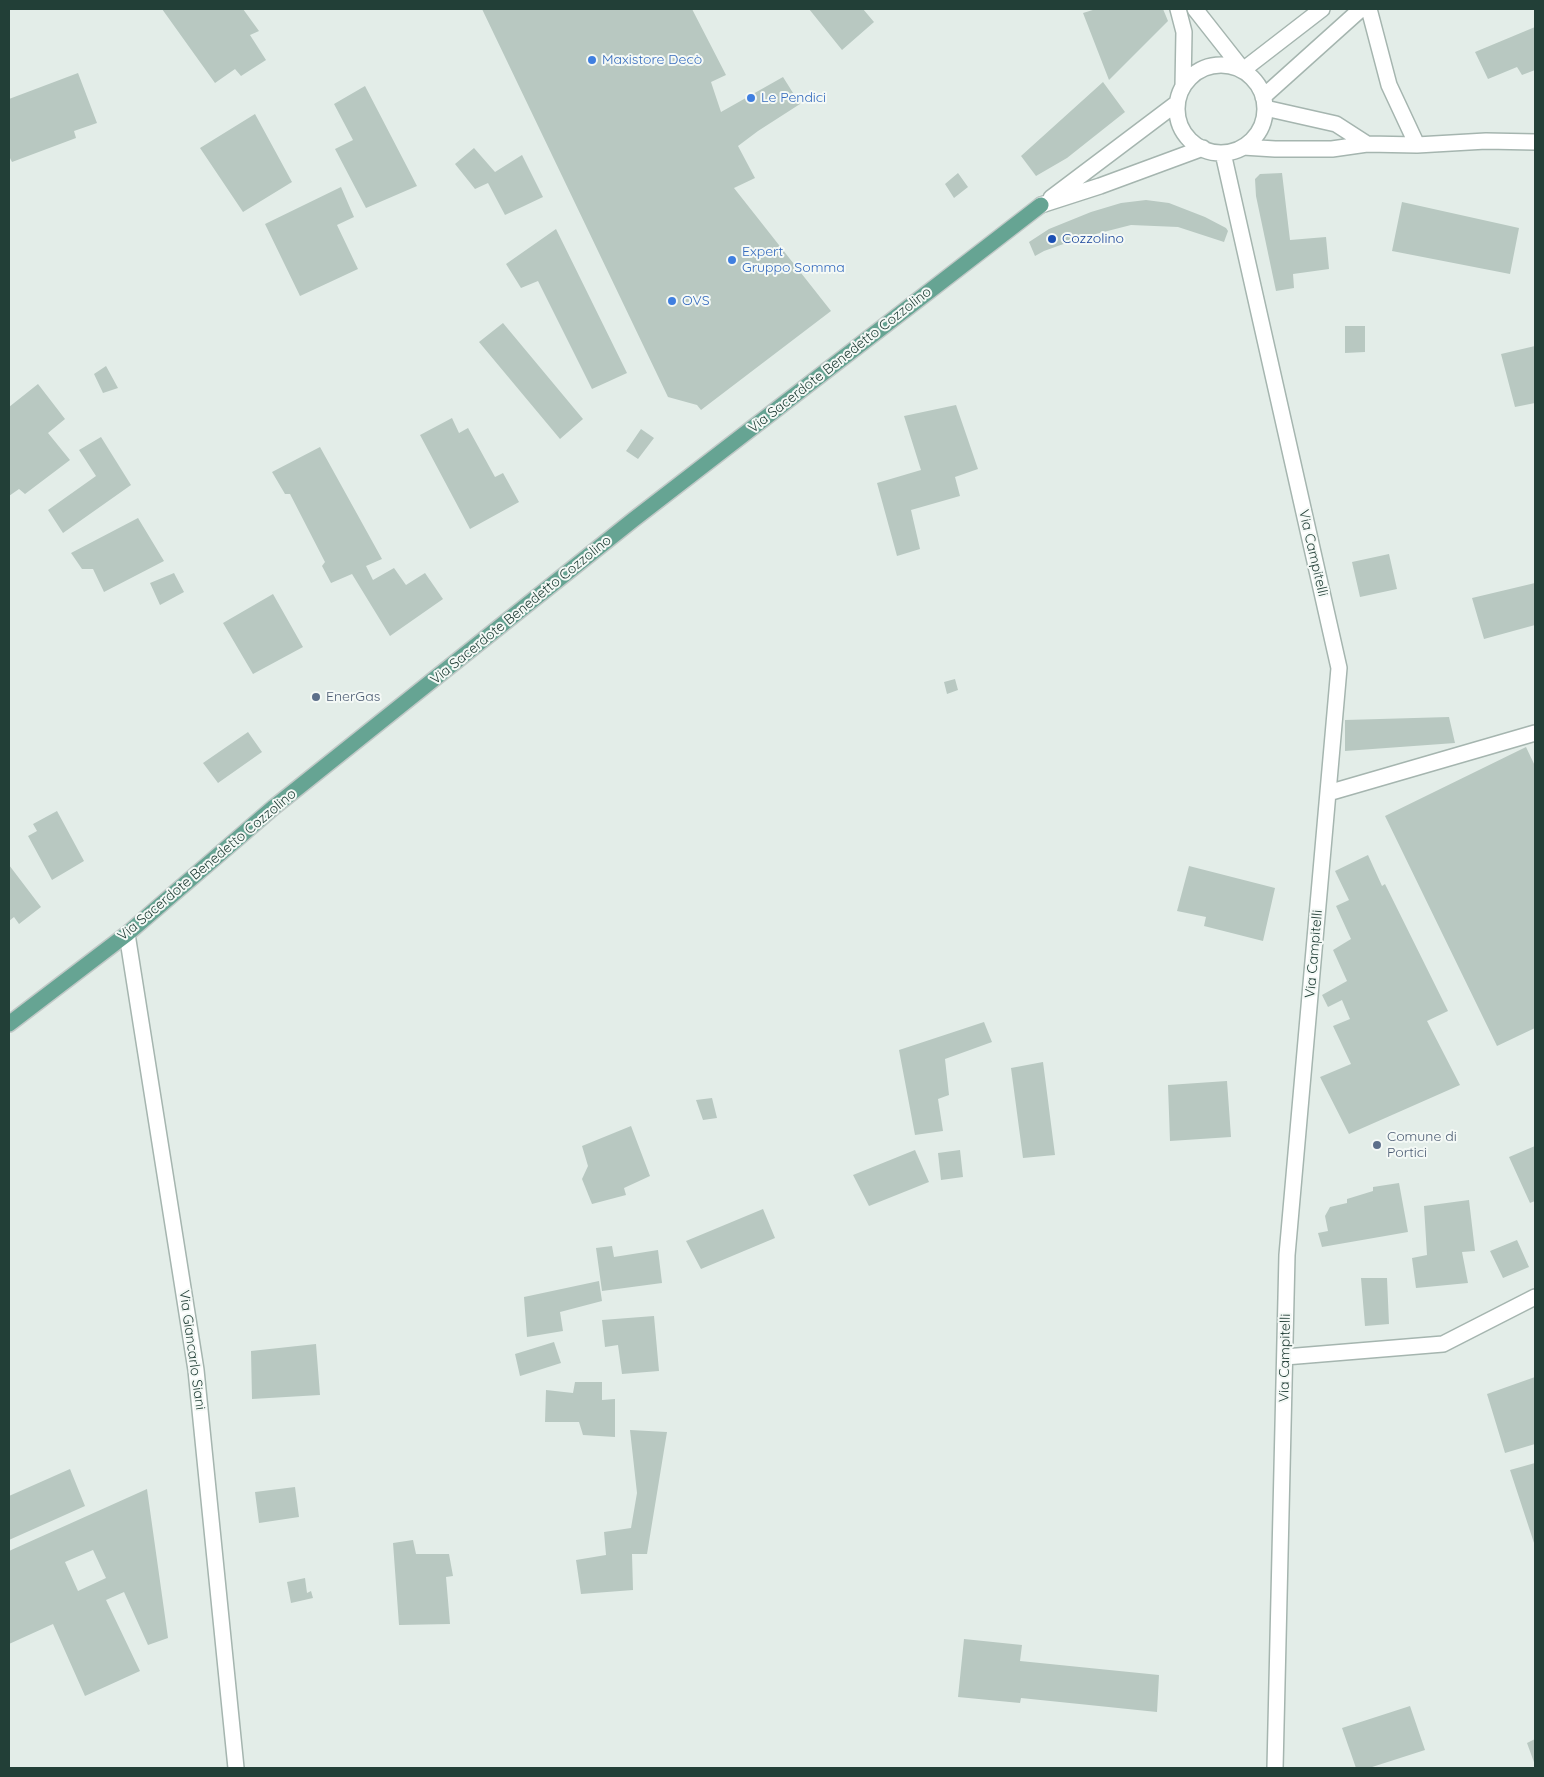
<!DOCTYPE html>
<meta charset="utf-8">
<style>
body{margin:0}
#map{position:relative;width:1544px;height:1777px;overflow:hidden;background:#e3ede8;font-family:Quicksand,sans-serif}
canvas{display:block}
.frame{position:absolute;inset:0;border:10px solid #223f37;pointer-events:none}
</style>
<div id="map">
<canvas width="1544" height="1777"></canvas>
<div class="frame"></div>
</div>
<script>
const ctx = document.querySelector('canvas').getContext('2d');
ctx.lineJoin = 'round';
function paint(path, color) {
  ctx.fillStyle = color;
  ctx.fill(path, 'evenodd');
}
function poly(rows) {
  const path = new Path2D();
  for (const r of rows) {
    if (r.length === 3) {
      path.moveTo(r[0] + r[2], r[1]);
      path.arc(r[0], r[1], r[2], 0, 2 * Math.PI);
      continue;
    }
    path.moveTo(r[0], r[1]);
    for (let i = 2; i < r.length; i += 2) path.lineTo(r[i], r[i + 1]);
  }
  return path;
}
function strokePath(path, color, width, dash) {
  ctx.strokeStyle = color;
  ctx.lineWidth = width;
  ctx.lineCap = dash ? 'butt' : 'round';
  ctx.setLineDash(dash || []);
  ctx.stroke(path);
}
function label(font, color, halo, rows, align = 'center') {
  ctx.font = font + ' Quicksand,sans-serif';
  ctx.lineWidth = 4;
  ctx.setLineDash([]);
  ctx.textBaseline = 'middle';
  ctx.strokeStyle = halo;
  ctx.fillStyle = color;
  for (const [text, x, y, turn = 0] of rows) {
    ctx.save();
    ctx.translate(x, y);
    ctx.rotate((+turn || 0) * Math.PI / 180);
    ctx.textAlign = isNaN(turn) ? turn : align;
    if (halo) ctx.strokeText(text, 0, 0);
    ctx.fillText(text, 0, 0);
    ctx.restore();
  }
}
const building = poly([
 [162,9,243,9,259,31,250,35,266,60,241,76,235,69,215,83],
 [482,9,692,9,726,75,711,82,721,112,783,77,800,104,758,131,738,146,755,178,734,188,831,311,701,410,697,405,668,397],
 [809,9,863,9,874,22,842,50],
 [1096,9,1163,9,1168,21,1109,80,1083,13],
 [1535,27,1535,70,1522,75,1517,67,1488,79,1475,52],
 [78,73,97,123,74,131,76,138,12,162,9,156,9,99],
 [1103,82,1125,112,1067,158,1036,176,1021,156],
 [365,86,417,186,366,208,335,149,353,140,334,104],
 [255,114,292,182,243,212,200,148],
 [474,148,495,172,522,155,543,197,505,215,488,183,475,189,455,164],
 [958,173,968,187,954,198,945,184],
 [1282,173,1290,240,1326,237,1329,269,1293,274,1294,288,1276,291,1256,196,1255,179,1260,174],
 [341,187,354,217,337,225,358,269,300,296,265,224],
 [1146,200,1169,203,1205,217,1226,228,1228,231,1224,242,1178,227,1131,225,1080,238,1044,251,1035,256,1029,242,1049,229,1091,212,1121,203],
 [1402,202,1519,228,1510,274,1392,251],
 [556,229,627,373,592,389,538,281,521,288,506,264],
 [503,323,583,419,560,439,479,342],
 [1345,326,1365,326,1365,352,1345,353],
 [1535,346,1535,403,1515,407,1501,354],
 [106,366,118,388,103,393,94,374],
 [38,384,65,419,48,433,70,460,25,494,19,489,9,496,9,407],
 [956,405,978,469,955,477,960,496,911,510,920,549,897,556,877,483,921,470,904,416],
 [452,418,459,433,468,428,495,477,503,473,519,502,470,529,420,435],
 [641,429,654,438,638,459,626,451],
 [101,437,131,485,63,533,48,510,96,476,79,450],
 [320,447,382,559,366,566,373,580,394,568,406,585,425,573,443,599,390,636,352,574,331,583,322,566,325,562,290,494,285,494,272,472],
 [138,518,164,561,104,592,93,569,82,569,71,553],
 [1389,554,1397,589,1360,597,1352,562],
 [174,573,184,592,160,605,150,583],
 [1535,583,1535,625,1484,639,1472,598],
 [273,594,303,647,253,674,223,623],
 [955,679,958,690,947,694,944,682],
 [1449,717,1455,743,1345,751,1345,720],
 [248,732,262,752,218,783,203,763],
 [1526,747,1535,766,1535,1028,1497,1046,1385,816],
 [57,811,84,861,52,880,28,836,37,831,33,824],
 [1368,855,1382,886,1385,884,1448,1011,1427,1021,1460,1085,1349,1134,1320,1077,1351,1064,1333,1026,1350,1019,1342,1000,1328,1007,1322,995,1347,981,1333,950,1351,939,1336,906,1349,900,1335,871],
 [9,865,41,907,19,924,14,917,9,921],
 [1189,866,1275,888,1263,941,1204,926,1206,917,1177,911],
 [984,1022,992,1042,945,1059,949,1095,938,1099,943,1131,915,1135,899,1050],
 [1043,1062,1055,1155,1023,1158,1011,1068],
 [1227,1081,1231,1137,1170,1141,1168,1085],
 [712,1098,717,1118,703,1120,696,1100],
 [631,1126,650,1176,624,1188,626,1195,592,1204,582,1179,588,1166,582,1146],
 [1535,1146,1535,1201,1530,1203,1509,1157],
 [915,1150,929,1182,869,1206,853,1175],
 [960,1150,963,1177,941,1180,938,1153],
 [1399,1183,1408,1232,1322,1247,1318,1233,1328,1231,1325,1216,1330,1207,1347,1203,1347,1199,1373,1191,1373,1187],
 [1469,1200,1475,1251,1462,1252,1468,1283,1416,1288,1412,1258,1427,1255,1424,1206],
 [763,1209,775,1238,701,1269,686,1241],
 [1517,1240,1529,1267,1503,1278,1490,1251],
 [612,1246,614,1257,658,1250,662,1283,602,1291,596,1248],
 [1361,1278,1387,1278,1389,1324,1365,1326],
 [599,1281,602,1301,560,1312,563,1331,527,1337,524,1297],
 [654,1316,659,1371,622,1374,618,1345,605,1347,602,1320],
 [554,1342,561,1363,520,1376,515,1354],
 [316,1344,320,1395,252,1399,251,1351],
 [1535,1377,1535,1444,1505,1453,1487,1394],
 [575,1382,602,1382,602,1400,615,1399,615,1437,583,1435,579,1422,545,1422,546,1390,573,1393],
 [630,1430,667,1432,647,1554,632,1554,633,1590,581,1594,576,1560,606,1555,604,1532,631,1528,637,1493],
 [1535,1463,1535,1546,1510,1470],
 [70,1469,85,1506,9,1540,9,1496],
 [295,1487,299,1517,259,1523,255,1492],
 [147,1489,168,1638,148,1645,124,1592,106,1600,140,1671,85,1696,53,1624,9,1644,9,1551],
 [93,1550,106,1578,78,1591,65,1562],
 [413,1540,416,1554,449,1554,453,1576,446,1577,450,1624,399,1625,393,1543],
 [305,1578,307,1593,311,1591,313,1598,291,1603,287,1582],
 [964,1639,1022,1645,1020,1661,1159,1675,1157,1712,1021,1698,1020,1703,958,1697],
 [1410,1706,1425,1750,1369,1768,1356,1768,1342,1728],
 [1535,1739,1535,1765,1527,1743]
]);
const minor = poly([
 [1178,9,1184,32,1183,87],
 [1195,9,1243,70,1322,9],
 [1369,9,1389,85,1417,145],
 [1221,109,44],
 [1263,97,1361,9],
 [1265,108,1336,124,1367,144],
 [1243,147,1275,149,1332,149,1367,144,1417,145,1486,141,1535,142],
 [1223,153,1339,668,1287,1255,1275,1768],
 [1051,198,1177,103],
 [1041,205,1100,186,1203,148],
 [1328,793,1535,733],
 [127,934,196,1370,236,1768],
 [1285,1357,1443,1344,1535,1297]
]);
const major = poly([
 [9,1024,127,934,274,807,633,520,1041,205]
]);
const markers = [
 [592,60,5,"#3f7fe0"],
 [751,98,5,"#3f7fe0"],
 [1052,239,5,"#1a4fb4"],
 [732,260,5,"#3f7fe0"],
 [672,301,5,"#3f7fe0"],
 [316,697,5,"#5c6f8a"],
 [1377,1145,5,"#5c6f8a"]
];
const shopNames = [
 ["Maxistore Decò",602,60],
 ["Le Pendici",761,98],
 ["Expert",742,252],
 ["Gruppo Somma",742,268],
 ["OVS",682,301]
];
const transitNames = [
 ["Cozzolino",1062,239]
];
const streetNames = [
 ["Via Sacerdote Benedetto Cozzolino",840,360,-38],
 ["Via Campitelli",1313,553,77],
 ["Via Sacerdote Benedetto Cozzolino",521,610,-39],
 ["Via Sacerdote Benedetto Cozzolino",207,865,-40],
 ["Via Campitelli",1314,954,-85],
 ["Via Giancarlo Siani",192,1350,82],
 ["Via Campitelli",1285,1358,-89]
];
const serviceNames = [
 ["EnerGas",326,697],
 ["Comune di",1387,1137],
 ["Portici",1387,1153]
];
paint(building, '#b8c8c1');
strokePath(minor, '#a5b5af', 18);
strokePath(major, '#c1c9c7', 18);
strokePath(minor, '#fff', 15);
strokePath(major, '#66a493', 15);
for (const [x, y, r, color] of markers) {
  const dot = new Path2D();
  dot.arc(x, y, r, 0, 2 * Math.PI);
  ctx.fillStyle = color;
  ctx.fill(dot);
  strokePath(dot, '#f4f9f6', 2);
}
label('14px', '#366cbe', '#f4f9f6', shopNames, 'left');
label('14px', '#164399', '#f4f9f6', transitNames, 'left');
label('14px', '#223f37', '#f4f9f6', streetNames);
label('14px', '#4e5e75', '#f4f9f6', serviceNames, 'left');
</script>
